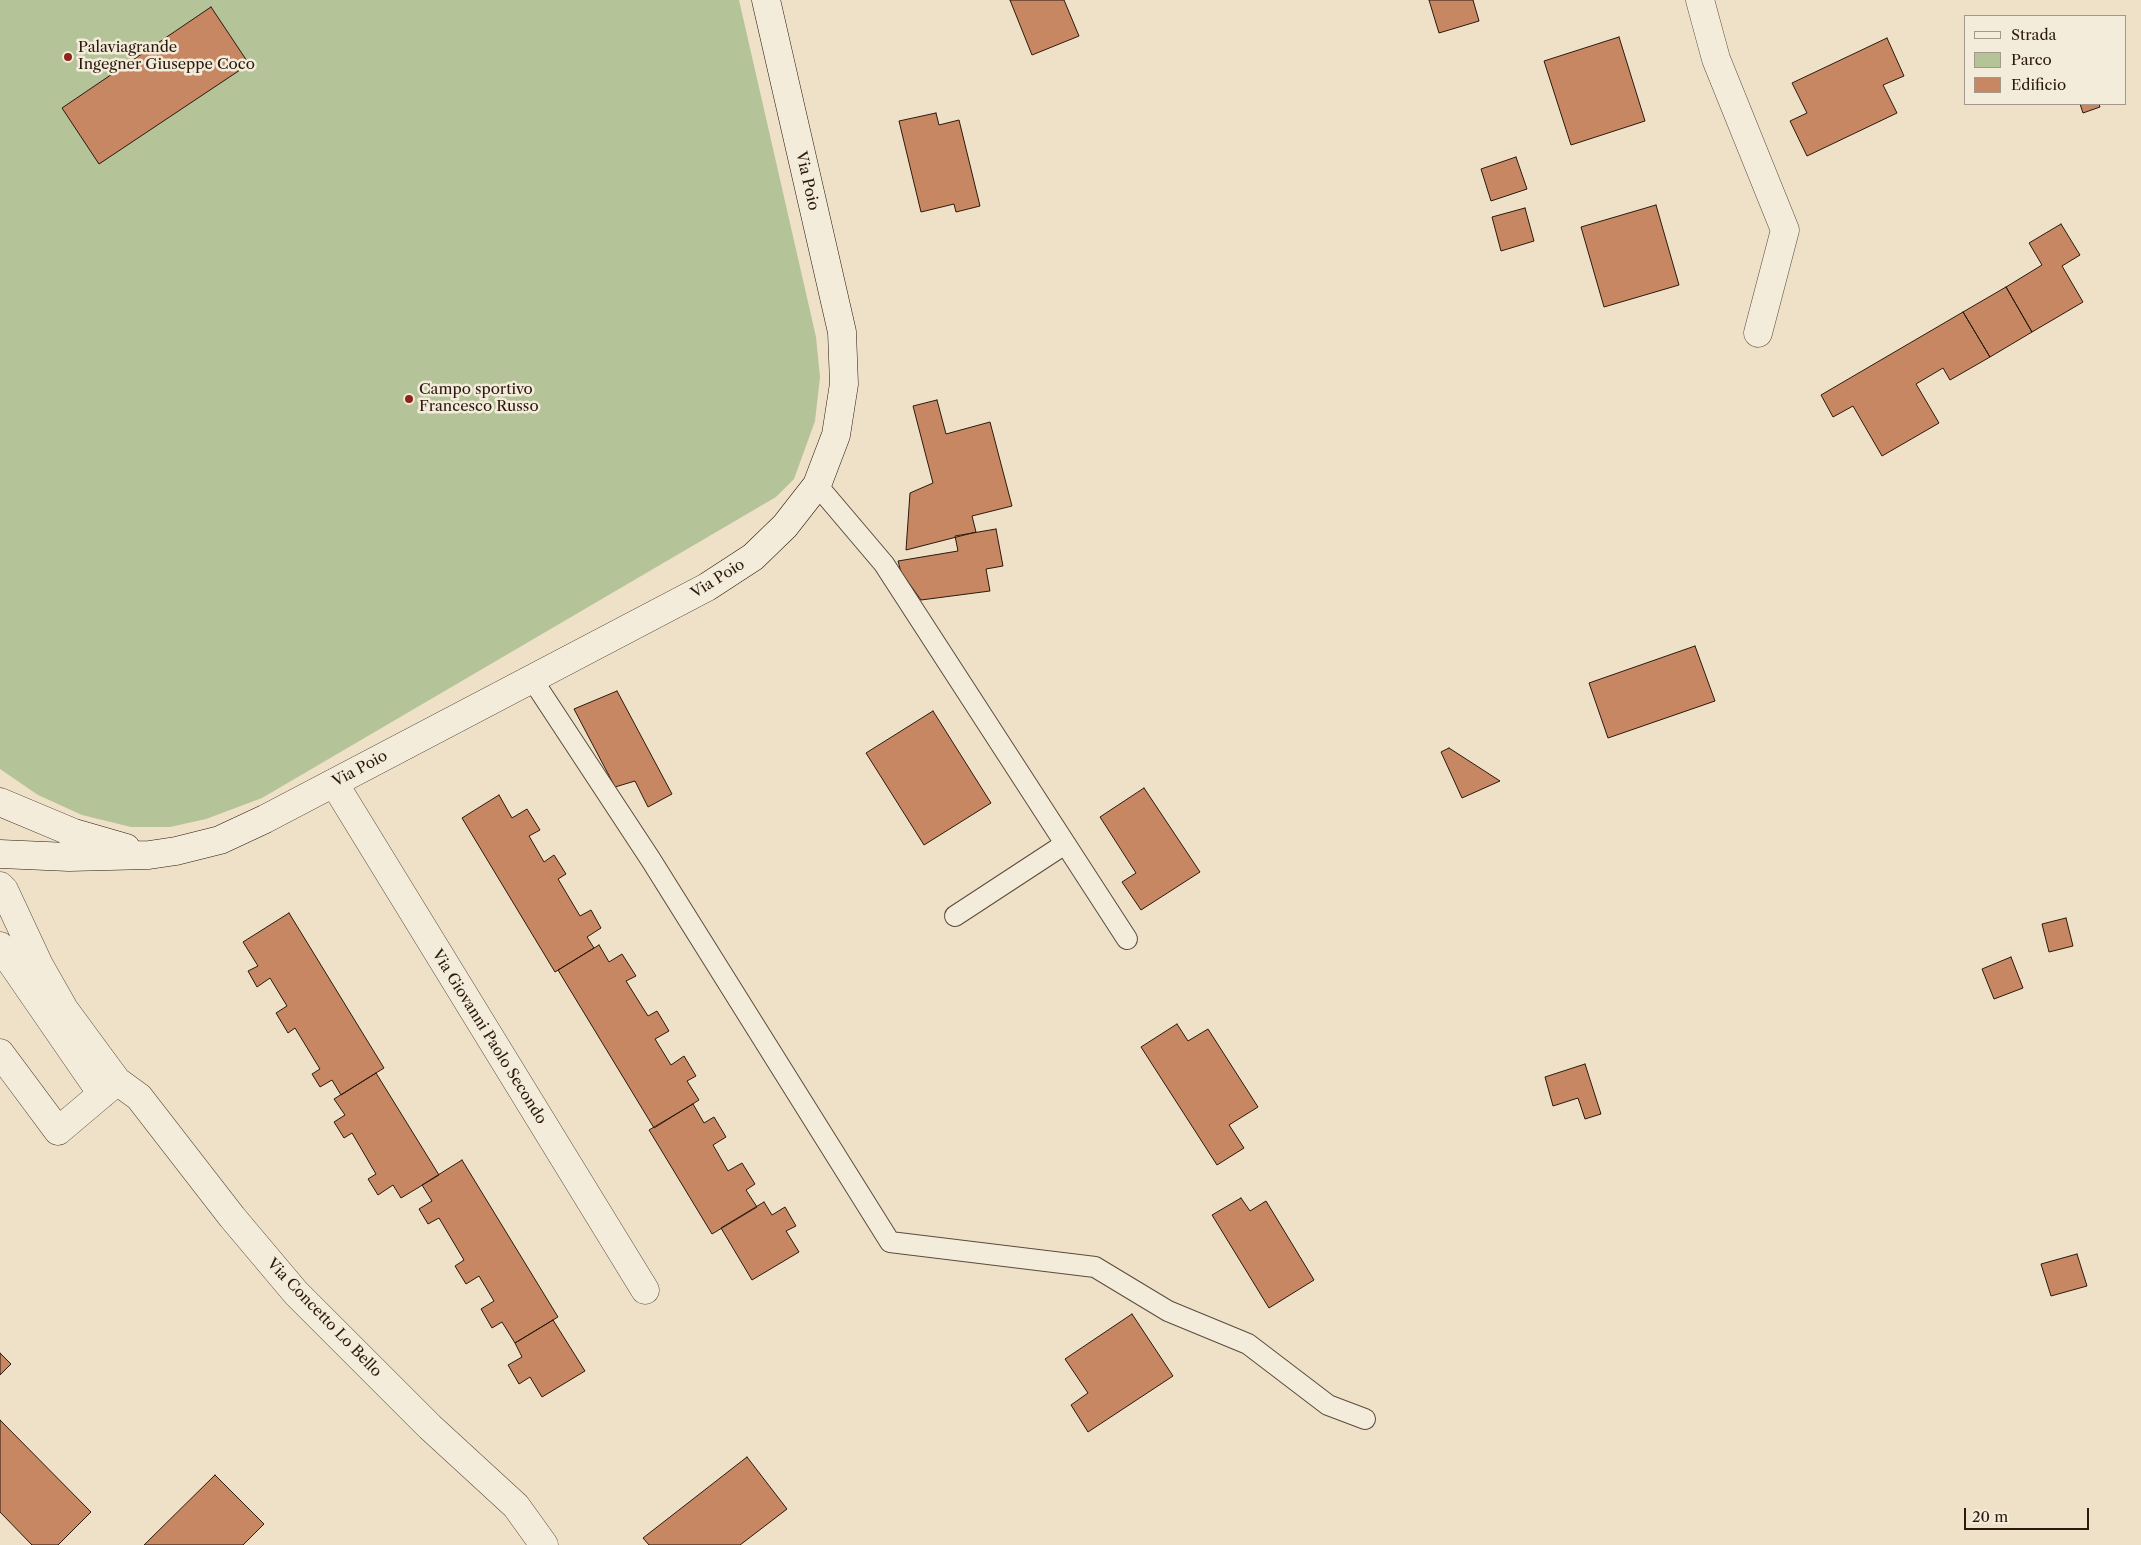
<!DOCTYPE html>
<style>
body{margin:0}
#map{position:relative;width:2141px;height:1545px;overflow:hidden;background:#eee1c7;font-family:"Libre Caslon Text",serif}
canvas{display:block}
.legend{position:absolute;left:1964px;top:15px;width:162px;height:90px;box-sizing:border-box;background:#f4ecdb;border:1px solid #a39889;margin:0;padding:6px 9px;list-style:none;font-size:15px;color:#2a190d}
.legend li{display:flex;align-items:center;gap:10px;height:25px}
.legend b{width:25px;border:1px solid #a39889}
.scale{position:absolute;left:1964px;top:1508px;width:125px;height:22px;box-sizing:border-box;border:2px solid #2a190d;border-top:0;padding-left:6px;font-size:15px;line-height:18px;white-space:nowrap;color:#2a190d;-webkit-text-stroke:4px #f4ecdb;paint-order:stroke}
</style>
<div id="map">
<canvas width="2141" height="1545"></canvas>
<ul class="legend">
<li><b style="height:6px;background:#f4ecdb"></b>Strada</li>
<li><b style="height:14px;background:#b5c398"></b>Parco</li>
<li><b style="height:14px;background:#c88763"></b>Edificio</li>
</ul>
<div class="scale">20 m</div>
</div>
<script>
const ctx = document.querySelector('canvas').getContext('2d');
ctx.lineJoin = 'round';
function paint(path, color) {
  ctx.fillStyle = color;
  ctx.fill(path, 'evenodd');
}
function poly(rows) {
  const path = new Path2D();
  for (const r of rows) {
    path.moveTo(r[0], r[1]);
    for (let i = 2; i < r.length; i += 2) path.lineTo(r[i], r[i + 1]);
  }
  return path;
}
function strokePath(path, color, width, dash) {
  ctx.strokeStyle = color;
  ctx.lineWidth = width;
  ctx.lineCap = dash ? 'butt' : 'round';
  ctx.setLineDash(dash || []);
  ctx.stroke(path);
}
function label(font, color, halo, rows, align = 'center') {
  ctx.font = font + ' "Libre Caslon Text",serif';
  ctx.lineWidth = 5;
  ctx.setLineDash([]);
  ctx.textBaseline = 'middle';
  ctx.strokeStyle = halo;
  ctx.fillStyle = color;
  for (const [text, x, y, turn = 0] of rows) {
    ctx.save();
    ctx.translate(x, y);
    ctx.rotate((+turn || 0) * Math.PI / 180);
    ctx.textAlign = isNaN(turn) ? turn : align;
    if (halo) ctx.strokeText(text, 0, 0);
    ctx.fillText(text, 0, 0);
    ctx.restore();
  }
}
const green = poly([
 [0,0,739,0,816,337,820,377,815,421,794,479,776,497,262,798,206,819,170,827,131,827,82,815,38,795,0,769]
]);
const building = poly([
 [1010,0,1064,0,1079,36,1032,55,1010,0],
 [1429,0,1473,0,1479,21,1439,33,1429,0],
 [211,7,249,64,99,164,62,108,211,7],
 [1619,37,1645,121,1571,145,1544,61,1619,37],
 [1887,38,1904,76,1883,85,1897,113,1807,156,1790,121,1807,113,1792,83,1887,38],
 [2080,104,2099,104,2100,107,2083,113,2080,104],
 [936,113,939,125,959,120,980,206,956,212,954,204,921,212,899,121,936,113],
 [1516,157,1527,189,1491,201,1481,169,1516,157],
 [1656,205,1679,285,1604,307,1581,227,1656,205],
 [1525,208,1534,241,1501,251,1492,217,1525,208],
 [2061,224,2080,255,2062,266,2083,302,2032,332,2006,287,2042,265,2029,243,2061,224],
 [2006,287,2032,332,1990,357,1963,312,2006,287],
 [1963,312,1990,357,1950,380,1943,368,1916,384,1939,423,1882,456,1853,406,1833,417,1821,395,1963,312],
 [937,400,946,434,990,422,1012,506,972,516,976,532,906,550,910,493,933,483,913,406,937,400],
 [996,529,1003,566,986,569,990,591,921,600,901,572,898,561,958,551,955,536,996,529],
 [1695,646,1715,701,1608,738,1589,683,1695,646],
 [617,691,672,794,648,807,635,781,615,787,574,709,617,691],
 [933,711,991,803,924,845,866,753,933,711],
 [1449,748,1500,781,1462,798,1441,752,1449,748],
 [1144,788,1200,872,1141,910,1122,882,1136,873,1100,817,1144,788],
 [499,795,512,818,527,809,540,830,529,836,544,862,554,855,566,874,558,879,580,916,591,910,601,928,587,937,594,948,555,972,462,818,499,795],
 [289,913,384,1068,341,1095,332,1080,320,1087,312,1074,320,1069,295,1028,288,1033,276,1013,287,1006,270,978,257,987,248,971,258,966,243,942,289,913],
 [2066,918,2073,946,2049,952,2042,924,2066,918],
 [599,945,609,962,622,954,636,976,626,981,648,1016,657,1011,669,1031,655,1039,671,1065,684,1056,696,1076,687,1081,699,1100,654,1128,558,970,599,945],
 [2011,957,2023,988,1994,999,1982,969,2011,957],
 [1177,1024,1188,1041,1208,1029,1258,1107,1229,1125,1244,1148,1217,1165,1141,1047,1177,1024],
 [1585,1064,1601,1114,1585,1119,1578,1098,1553,1106,1545,1077,1585,1064],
 [376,1073,439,1175,401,1198,393,1185,378,1195,368,1179,376,1174,352,1133,344,1138,334,1122,345,1115,334,1099,376,1073],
 [693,1104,704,1123,714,1117,726,1137,713,1145,728,1171,742,1163,755,1184,746,1190,757,1207,712,1234,649,1130,693,1104],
 [462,1160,558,1317,515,1343,502,1322,492,1328,481,1309,494,1301,479,1276,466,1284,455,1266,464,1260,439,1218,428,1224,419,1209,432,1201,422,1185,462,1160],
 [1241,1198,1250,1211,1266,1201,1314,1280,1269,1308,1212,1215,1241,1198],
 [764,1202,772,1215,785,1207,796,1226,786,1231,799,1252,752,1280,721,1228,764,1202],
 [2077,1254,2087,1286,2051,1296,2041,1264,2077,1254],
 [1132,1314,1173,1376,1088,1432,1071,1405,1088,1393,1065,1359,1132,1314],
 [553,1320,585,1371,542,1397,530,1377,519,1384,508,1365,522,1357,515,1343,553,1320],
 [0,1353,11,1364,0,1375,0,1353],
 [0,1420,91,1512,58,1545,32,1545,0,1512,0,1420],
 [747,1457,787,1509,740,1545,649,1545,643,1538,747,1457],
 [215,1475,264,1524,243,1545,144,1545,215,1475]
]);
const lane = poly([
 [817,485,884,564,1127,939],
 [532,679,651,860,890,1242,1095,1267,1168,1311,1248,1344,1328,1405,1365,1419],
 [955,916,1065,844]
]);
const street = poly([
 [1700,0,1716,59,1785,230,1758,333],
 [334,783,645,1290],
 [0,886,4,890,39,965,64,1009,117,1081,139,1097,232,1217,296,1293,430,1427,516,1506,544,1545],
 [0,946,102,1094],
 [0,1053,58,1131,116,1082]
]);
const secondary = poly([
 [0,802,74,833,126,848],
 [0,854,69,857,149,855,176,851,220,840,265,819,707,587,753,557,785,526,817,485,836,435,844,384,842,332,766,0]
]);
const markers = [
 [68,57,5,"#8f2418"],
 [409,399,5,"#8f2418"]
];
const poiNames = [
 ["Palaviagrande",78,48],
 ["Ingegner Giuseppe Coco",78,65],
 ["Campo sportivo",419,390],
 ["Francesco Russo",419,407]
];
const streetNames = [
 ["Via Poio",807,181,77],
 ["Via Poio",718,579,-32],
 ["Via Poio",360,769,-28],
 ["Via Giovanni Paolo Secondo",489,1037,58],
 ["Via Concetto Lo Bello",324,1318,46]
];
paint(green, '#b5c398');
paint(building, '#c88763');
strokePath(building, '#2a190d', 1);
strokePath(lane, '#5b4b3c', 22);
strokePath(street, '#5b4b3c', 29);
strokePath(secondary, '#2a190d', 29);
strokePath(lane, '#f4ecdb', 20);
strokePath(street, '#f4ecdb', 28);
strokePath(secondary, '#f4ecdb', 28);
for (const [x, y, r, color] of markers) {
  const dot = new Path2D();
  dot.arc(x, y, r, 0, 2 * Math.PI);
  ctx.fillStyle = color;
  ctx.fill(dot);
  strokePath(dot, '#f4ecdb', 2);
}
label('15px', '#2a190d', '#f4ecdb', poiNames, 'left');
label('15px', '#2a190d', '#f4ecdb', streetNames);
</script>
